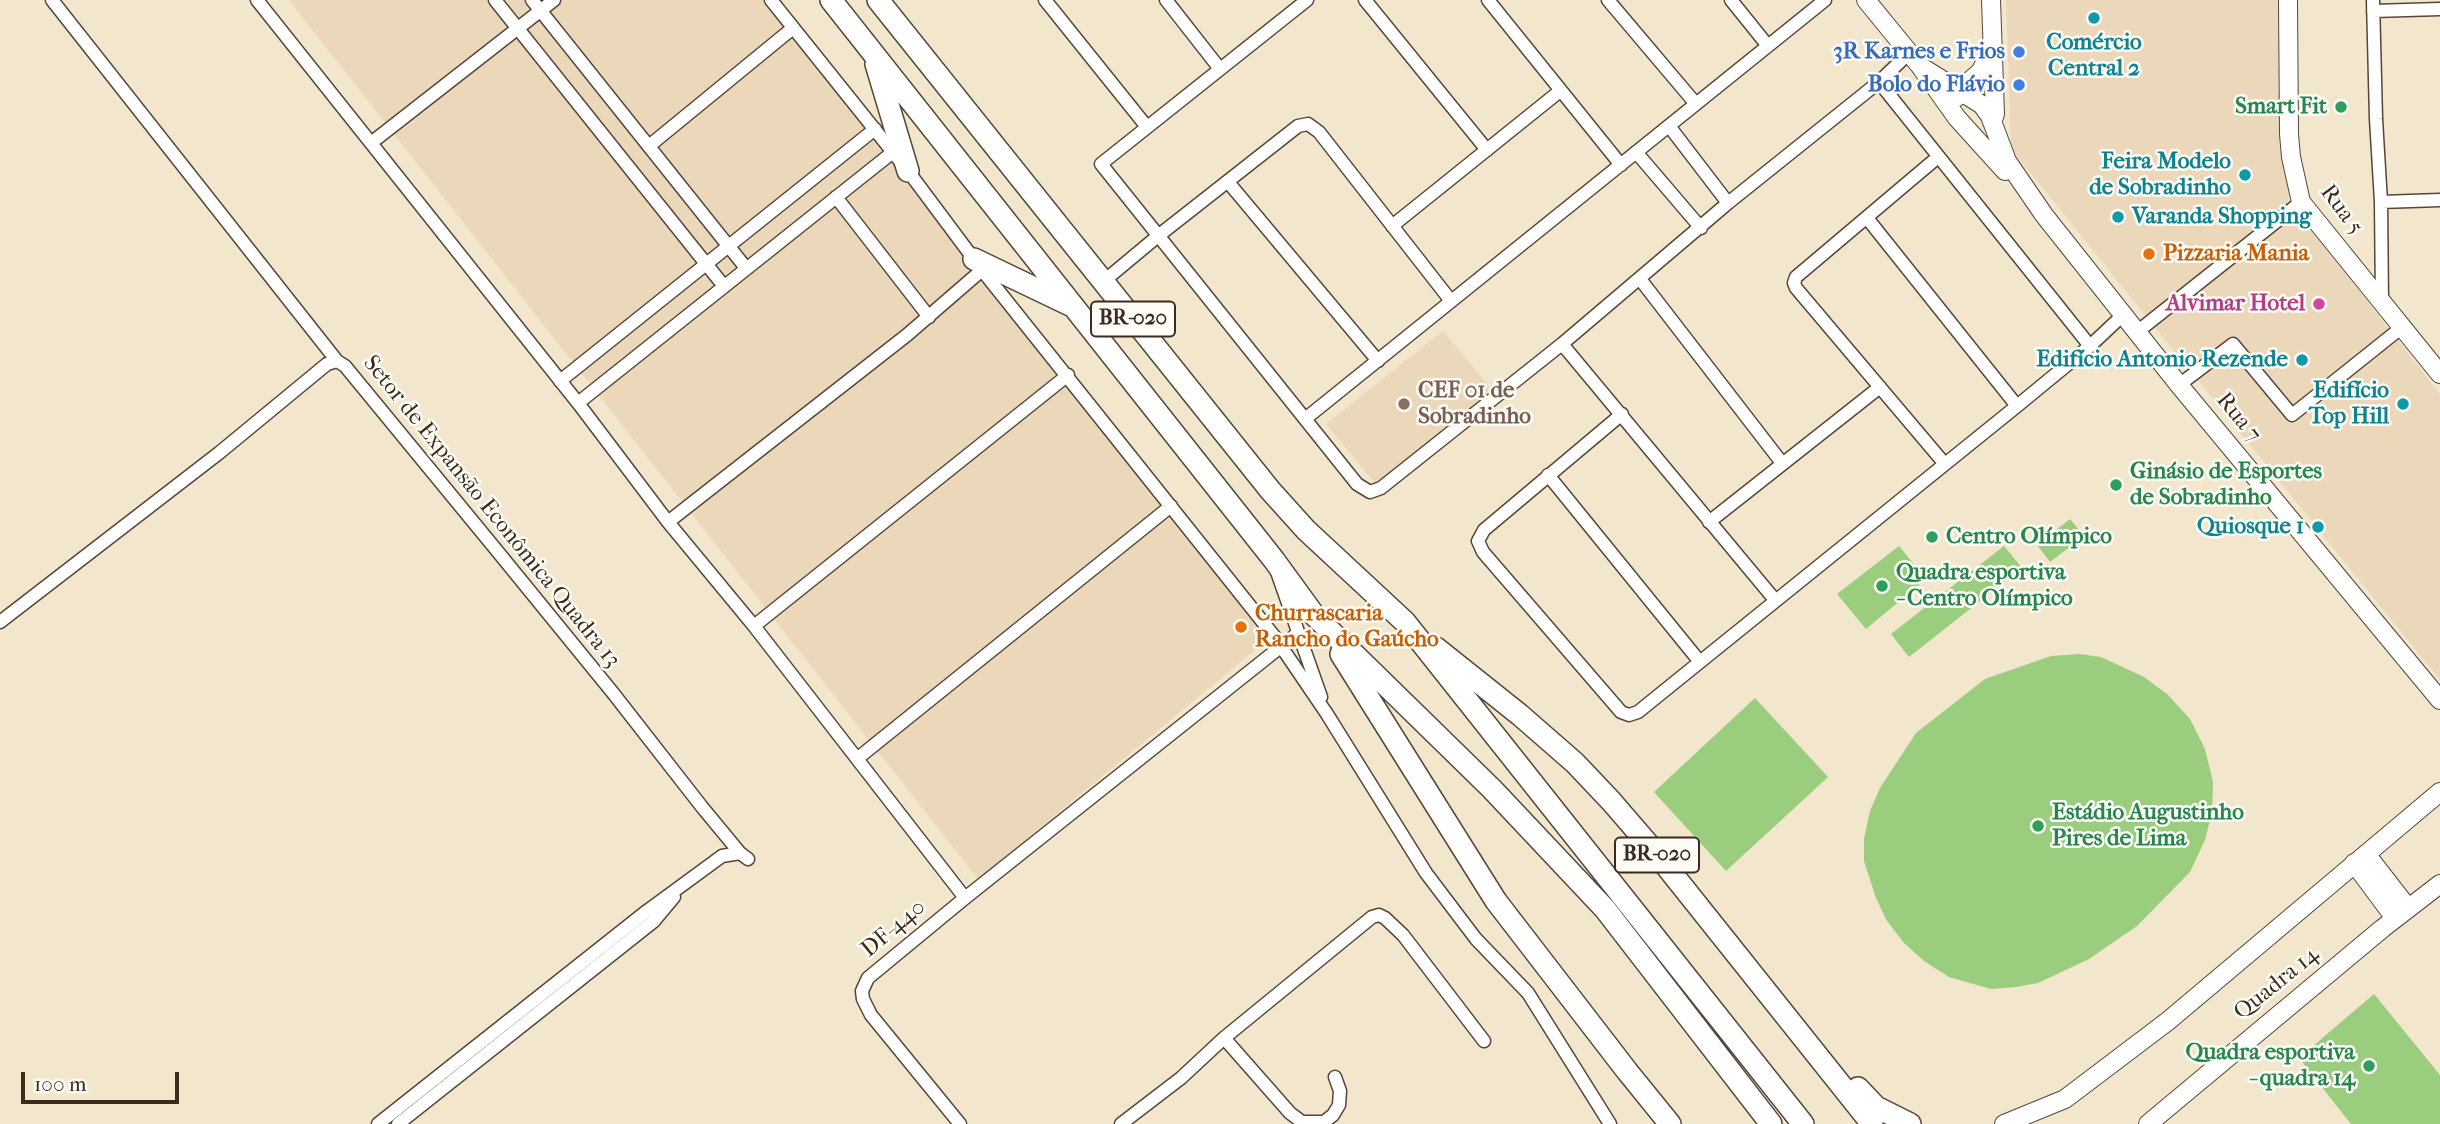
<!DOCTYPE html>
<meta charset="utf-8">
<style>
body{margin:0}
#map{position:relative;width:2440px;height:1124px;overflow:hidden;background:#f2e6cd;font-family:"IM FELL French Canon",serif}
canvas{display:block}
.scale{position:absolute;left:21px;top:1072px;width:158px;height:32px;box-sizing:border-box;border:4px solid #3b2a1e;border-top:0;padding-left:9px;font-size:21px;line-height:24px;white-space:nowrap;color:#3b2a1e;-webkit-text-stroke:5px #fdfcf7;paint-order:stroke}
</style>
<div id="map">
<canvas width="2440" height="1124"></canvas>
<div class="scale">100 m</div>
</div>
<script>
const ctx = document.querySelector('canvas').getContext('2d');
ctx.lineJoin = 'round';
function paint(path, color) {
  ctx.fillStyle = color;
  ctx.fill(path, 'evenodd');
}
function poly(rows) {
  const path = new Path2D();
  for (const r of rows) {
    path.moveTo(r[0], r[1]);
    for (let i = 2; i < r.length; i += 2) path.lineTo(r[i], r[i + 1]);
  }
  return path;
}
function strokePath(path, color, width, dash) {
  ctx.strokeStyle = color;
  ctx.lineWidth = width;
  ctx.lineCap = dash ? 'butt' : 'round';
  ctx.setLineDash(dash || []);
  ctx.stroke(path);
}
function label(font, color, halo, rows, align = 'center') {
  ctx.font = font + ' "IM FELL French Canon",serif';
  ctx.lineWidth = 5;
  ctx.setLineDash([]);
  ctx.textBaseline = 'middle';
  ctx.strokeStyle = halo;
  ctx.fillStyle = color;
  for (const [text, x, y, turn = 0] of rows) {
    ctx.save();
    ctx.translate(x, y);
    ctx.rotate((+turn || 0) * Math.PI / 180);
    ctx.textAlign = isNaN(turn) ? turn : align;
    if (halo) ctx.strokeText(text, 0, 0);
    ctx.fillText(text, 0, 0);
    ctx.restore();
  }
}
const built = poly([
 [289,0,770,0,1277,632,978,879],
 [2006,0,2280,0,2289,201,2440,394,2440,680,2011,149],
 [1443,331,1493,391,1376,484,1326,424]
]);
const green = poly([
 [2070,519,2084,536,2050,562,2037,545],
 [1899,546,1926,579,1866,629,1837,594],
 [2004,546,2022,568,1909,657,1891,634],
 [2080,654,2101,657,2144,677,2167,694,2190,719,2205,749,2213,782,2212,812,2205,840,2190,872,2137,926,2089,959,2038,983,2016,987,1991,989,1949,977,1924,961,1904,943,1887,921,1876,898,1864,861,1864,839,1870,811,1880,788,1916,733,1985,679,2051,656],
 [1755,698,1828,777,1726,871,1654,792],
 [2374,994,2440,1075,2440,1124,2351,1124,2299,1058]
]);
const street = poly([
 [52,0,337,361],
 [257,0,578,403,668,522,754,626,965,898],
 [495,0,723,285],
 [532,0,746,268],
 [771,0,908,171,982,270,1274,636,1327,714,1426,873,1476,939,1528,993,1610,1124],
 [1045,0,1147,127],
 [1166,0,1220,69],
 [1307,0,1101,164,1357,484,1370,492,1381,488,1562,344,1728,203,1879,82,1909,53],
 [1365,0,1487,150],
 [1488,0,1621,165],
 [1608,0,1696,104],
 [1731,0,1768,46],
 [2373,0,2376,119,2381,202,2382,303],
 [2373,11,2440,9],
 [1879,82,2090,346],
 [1669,126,1728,203],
 [371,143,554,0],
 [649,146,793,28],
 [1636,152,1701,228],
 [1938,157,1796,277,1794,283,1796,288,1944,463],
 [1228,182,1378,361],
 [836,197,929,317],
 [2381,202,2440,200],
 [1867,218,2017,406],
 [1392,226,1560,91],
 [1640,279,1782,463],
 [1104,281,1158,236,1298,126,1308,124,1319,132,1451,301],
 [2137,332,2301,202],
 [1562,344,1775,600],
 [560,381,875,129],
 [2179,385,2233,344,2292,415,2401,328],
 [578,403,893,152],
 [1622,414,1484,530,1478,541,1483,552,1621,712,1629,715,1638,712,2017,406,2090,346,2123,315],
 [1305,419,1825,0],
 [1548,475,1700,662],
 [668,522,907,335,982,270],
 [1709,522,1880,387],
 [1277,572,1321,697],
 [0,622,219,453,327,364,337,361,345,366,498,552,613,693,702,807,740,853,748,859],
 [754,626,1068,375],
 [858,758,1171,506],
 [1224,1038,1290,1113,1302,1122,1324,1122,1333,1115,1339,1105,1340,1091,1335,1077],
 [378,1124,647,911,722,856,740,853],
 [398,1124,654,921,674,897],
 [960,1124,871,1015,863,999,862,991,868,978,965,898,1298,633],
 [1121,1124,1181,1078,1224,1038,1372,917,1379,915,1385,918,1403,935,1484,1041]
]);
const secondary = poly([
 [1866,0,1920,66,1957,118,2005,171],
 [1991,0,1995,114,1992,122],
 [2288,0,2289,134,2291,157,2301,202,2440,374],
 [1920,66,1982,105,1990,116,2007,161,2044,215,2179,385,2440,700],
 [1957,97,1960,89,1980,72,1992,51],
 [2366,854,2408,908],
 [2354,863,2395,918],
 [2004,1124,2065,1099,2168,1021,2440,792],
 [2148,1124,2383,928,2440,884]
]);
const highway = poly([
 [831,0,1274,560,1314,615,1492,789,1605,909,1771,1124],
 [878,0,1270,490,1306,530,1405,622,1803,1124],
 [876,64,908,171],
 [974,259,1070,305],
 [1436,648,1520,715,1575,763,1611,801,1655,852,1872,1124],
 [1341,654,1496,901,1627,1071,1670,1124],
 [1858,1088,1876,1107,1910,1124]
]);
const markers = [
 [2094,18,7,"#0f9aa8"],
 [2019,52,7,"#3f7fe0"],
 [2019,85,7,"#3f7fe0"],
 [2341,107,7,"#2e9e5b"],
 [2245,175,7,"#0f9aa8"],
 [2118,217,7,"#0f9aa8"],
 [2149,254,7,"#e8710a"],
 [2319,304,7,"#d1479c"],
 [2302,360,7,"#0f9aa8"],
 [1404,404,7,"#8d6e63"],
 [2403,404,7,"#0f9aa8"],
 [2116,485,7,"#2e9e5b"],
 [2318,527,7,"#0f9aa8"],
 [1932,537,7,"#2e9e5b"],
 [1882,586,7,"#2e9e5b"],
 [1241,627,7,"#e8710a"],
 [2038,826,7,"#2e9e5b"],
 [2369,1066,7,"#2e9e5b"]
];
const shields = [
 [1133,319,84],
 [1657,855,84]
];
const shieldNames = [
 ["BR-020",1133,319],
 ["BR-020",1657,855]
];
const cultureNames = [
 ["Comércio",2094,43,"center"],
 ["Central 2",2094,69,"center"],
 ["Feira Modelo",2231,162],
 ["de Sobradinho",2231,188],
 ["Varanda Shopping",2132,217,"left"],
 ["Edifício Antonio Rezende",2288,360],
 ["Edifício",2389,391],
 ["Top Hill",2389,417],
 ["Quiosque 1",2304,527]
];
const shopNames = [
 ["3R Karnes e Frios",2005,52],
 ["Bolo do Flávio",2005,85]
];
const leisureNames = [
 ["Smart Fit",2327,107,"right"],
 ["Ginásio de Esportes",2130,472],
 ["de Sobradinho",2130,498],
 ["Centro Olímpico",1946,537],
 ["Quadra esportiva",1896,573],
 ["- Centro Olímpico",1896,599],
 ["Estádio Augustinho",2052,813],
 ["Pires de Lima",2052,839],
 ["Quadra esportiva",2355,1053,"right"],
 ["- quadra 14",2355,1079,"right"]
];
const streetNames = [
 ["Rua 5",2341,210,53],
 ["Rua 7",2238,418,51],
 ["Setor de Expansão Econômica Quadra 13",491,512,51],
 ["DF-440",894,929,-40],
 ["Quadra 14",2277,984,-39]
];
const foodNames = [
 ["Pizzaria Mania",2163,254],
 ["Churrascaria",1255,614],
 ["Rancho do Gaúcho",1255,640]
];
const hotelNames = [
 ["Alvimar Hotel",2305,304]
];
const educationNames = [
 ["CEF 01 de",1418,391],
 ["Sobradinho",1418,417]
];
paint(built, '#ebd8ba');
paint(green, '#9acd7d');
strokePath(street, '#564638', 15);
strokePath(secondary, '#564638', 20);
strokePath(highway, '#564638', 24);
strokePath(street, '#fff', 12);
strokePath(secondary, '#fff', 18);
strokePath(highway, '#fff', 21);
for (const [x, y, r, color] of markers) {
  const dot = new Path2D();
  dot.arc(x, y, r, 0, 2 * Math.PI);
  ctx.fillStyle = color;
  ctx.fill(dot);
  strokePath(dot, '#fdfcf7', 2.5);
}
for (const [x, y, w] of shields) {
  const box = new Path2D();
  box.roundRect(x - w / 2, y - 17.5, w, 35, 5);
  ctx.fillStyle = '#fdfcf7';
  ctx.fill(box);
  strokePath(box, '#3b2a1e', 2);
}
label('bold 21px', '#3b2a1e', null, shieldNames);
label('bold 23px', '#0d838f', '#fdfcf7', cultureNames, 'right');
label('bold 23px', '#366cbe', '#fdfcf7', shopNames, 'right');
label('bold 23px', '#27864d', '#fdfcf7', leisureNames, 'left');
label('23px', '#3b2a1e', '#fdfcf7', streetNames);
label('bold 23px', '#c56008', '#fdfcf7', foodNames, 'left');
label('bold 23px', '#b23c85', '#fdfcf7', hotelNames, 'right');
label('bold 23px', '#785e54', '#fdfcf7', educationNames, 'left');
</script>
